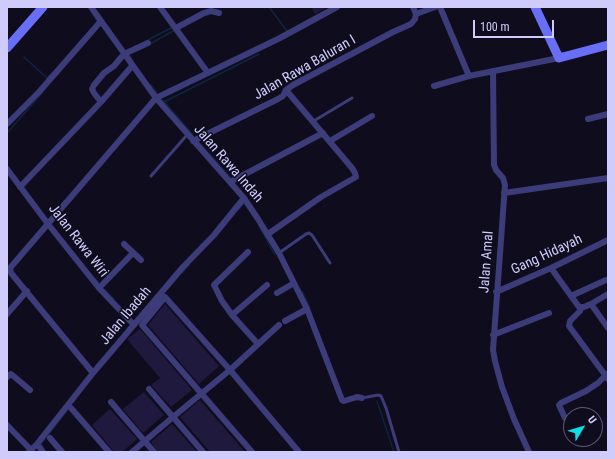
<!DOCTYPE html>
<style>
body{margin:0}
#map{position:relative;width:615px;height:459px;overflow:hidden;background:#0f0d1d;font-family:"Roboto Condensed",sans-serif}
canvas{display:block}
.frame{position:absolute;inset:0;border:8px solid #cfccfc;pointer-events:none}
.north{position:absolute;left:563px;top:407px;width:40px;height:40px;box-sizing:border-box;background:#0f0d1d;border:1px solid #5c5976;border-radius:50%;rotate:52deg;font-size:11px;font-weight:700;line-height:16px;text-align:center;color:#cfccfc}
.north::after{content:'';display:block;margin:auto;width:14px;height:18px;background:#0edde6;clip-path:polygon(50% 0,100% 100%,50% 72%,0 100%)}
.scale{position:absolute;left:473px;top:20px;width:81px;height:18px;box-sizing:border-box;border:2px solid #cfccfc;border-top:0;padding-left:5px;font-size:12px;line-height:14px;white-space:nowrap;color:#cfccfc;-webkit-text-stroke:3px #0f0d1d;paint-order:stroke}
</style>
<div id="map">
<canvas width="615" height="459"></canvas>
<div class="frame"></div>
<div class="north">U</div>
<div class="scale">100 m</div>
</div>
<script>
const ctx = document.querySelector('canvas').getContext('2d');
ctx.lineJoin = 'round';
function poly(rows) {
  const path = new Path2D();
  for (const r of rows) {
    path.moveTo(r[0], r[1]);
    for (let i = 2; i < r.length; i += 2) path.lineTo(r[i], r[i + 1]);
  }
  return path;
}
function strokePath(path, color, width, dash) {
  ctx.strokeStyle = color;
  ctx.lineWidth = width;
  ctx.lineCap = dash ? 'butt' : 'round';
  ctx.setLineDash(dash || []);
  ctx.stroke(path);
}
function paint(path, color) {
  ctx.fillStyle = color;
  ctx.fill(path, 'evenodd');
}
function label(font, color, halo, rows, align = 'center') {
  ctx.font = font + ' "Roboto Condensed",sans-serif';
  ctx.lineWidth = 3;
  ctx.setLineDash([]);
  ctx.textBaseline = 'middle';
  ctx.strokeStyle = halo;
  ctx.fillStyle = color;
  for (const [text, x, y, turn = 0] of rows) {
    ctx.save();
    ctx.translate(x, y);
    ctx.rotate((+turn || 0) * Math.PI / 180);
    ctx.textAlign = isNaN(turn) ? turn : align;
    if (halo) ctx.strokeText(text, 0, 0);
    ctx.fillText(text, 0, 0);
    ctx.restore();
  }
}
const stream = poly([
 [269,7,287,31],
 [93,15,98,22],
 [146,41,171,28],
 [150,44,173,31],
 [129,54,133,61],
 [24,57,47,78,54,71],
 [151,85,157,93],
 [163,100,193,135],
 [164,102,259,54],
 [7,133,42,93],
 [198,141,230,177],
 [239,209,245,202],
 [259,226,275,255],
 [182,273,189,265],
 [95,278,98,282],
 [104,289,114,299],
 [302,291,310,308],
 [377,401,394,452],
 [43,447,41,444,69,408]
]);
const building = poly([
 [311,7,328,7,315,14],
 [165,304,219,366,199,384,148,325],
 [140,329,192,390,171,407,151,385,160,378,127,339],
 [144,392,164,415,143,433,123,409],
 [200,400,245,452,210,452,180,417],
 [110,409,137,439,122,452,114,452,92,425],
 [172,424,197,452,158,452,151,442]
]);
const lane = poly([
 [312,122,352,98],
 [151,176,187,135],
 [279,253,306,234,309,233,312,235,330,263],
 [362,398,378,395,381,396,386,408,399,452]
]);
const street = poly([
 [91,7,156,98,244,198,258,219,279,253,307,309,342,400,344,401,357,397,362,398],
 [160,7,208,73],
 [440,7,469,76],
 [416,14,435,7],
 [176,28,204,13,211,11,219,13],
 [493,71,494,165,496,170,503,178,505,185,493,350,495,361,502,387,514,419,529,452],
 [434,86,469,76,559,58],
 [101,102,94,93,92,89,94,85,104,73,114,66,124,54,148,43],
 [588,119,608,114],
 [7,124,39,92,101,21],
 [193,141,278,99,283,96,286,90,293,85,393,32,411,24,415,19,416,14,413,7],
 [330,141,372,116],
 [7,169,48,224,99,288,134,325],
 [230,182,323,133],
 [20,187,101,102,132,66],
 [504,193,608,178],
 [268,234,321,197,356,177,355,173,352,168,286,90],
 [124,244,141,260],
 [248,252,214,285,222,301,232,315,258,344],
 [551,268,579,307,584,307,591,304,608,328],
 [99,288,133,253],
 [496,292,551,268,608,240],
 [277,293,294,283],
 [571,296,606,280],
 [591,304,608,294],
 [581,308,580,311,570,321,569,326,608,379],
 [7,314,27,291],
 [232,315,267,285],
 [285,321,307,309],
 [493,335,549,313],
 [93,373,11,273,10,268,156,98,280,38,337,7],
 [7,377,11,374,30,390],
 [111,402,154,452],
 [71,408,109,452],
 [565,418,559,405,561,403,586,391,598,383,607,374],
 [7,425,31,450],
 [50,438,62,452],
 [37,444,43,452],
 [29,452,37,444,93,373,183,267,214,235,244,198],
 [132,452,173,417,149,389],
 [203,452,173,417,230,370,279,325],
 [252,452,142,325,165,297,230,370,299,452]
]);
const secondary = poly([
 [535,7,559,58,608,45],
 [7,48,43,7]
]);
const streetNames = [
 ["Jalan Rawa Baluran I",305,68,-30],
 ["Jalan Rawa Indah",228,164,49],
 ["Jalan Rawa Wiri",78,241,52],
 ["Gang Hidayah",547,255,-25],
 ["Jalan Amal",487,262,-86],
 ["Jalan Ibadah",126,316,-50]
];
strokePath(stream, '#0e243f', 1.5);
paint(building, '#1f1a3d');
strokePath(lane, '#3b3c79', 3);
strokePath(street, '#3b3c79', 6);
strokePath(secondary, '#696ef6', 9);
label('14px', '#cfccfc', '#0f0d1d', streetNames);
</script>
